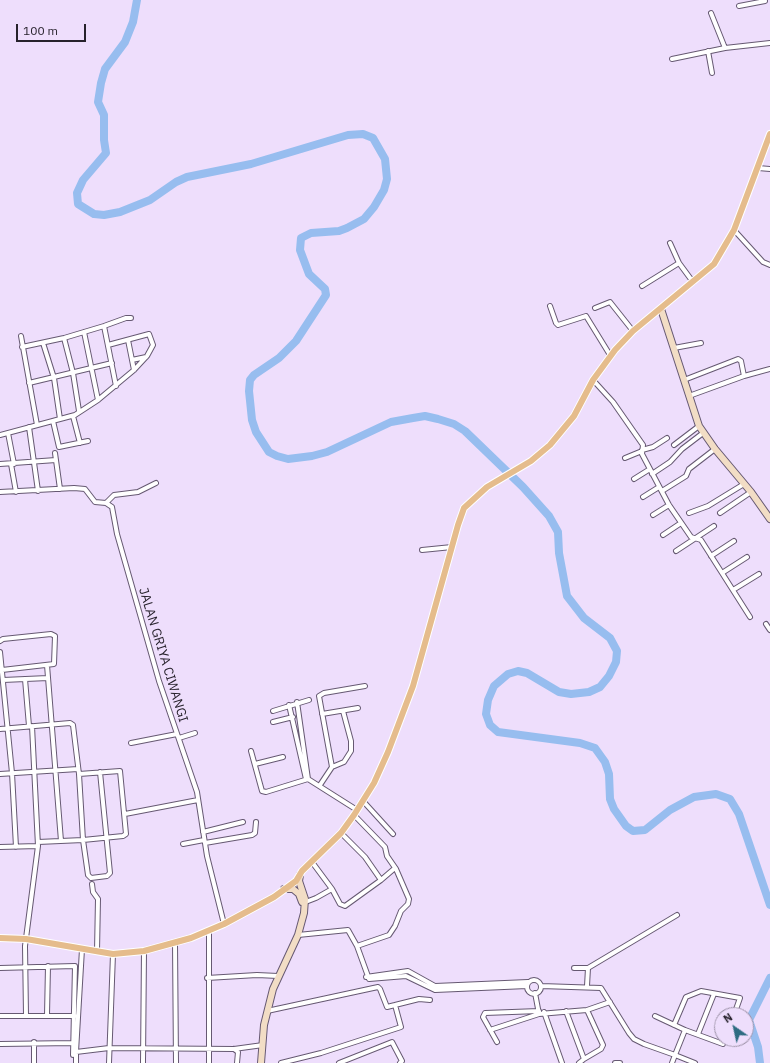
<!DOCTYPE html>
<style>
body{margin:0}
#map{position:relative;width:770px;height:1063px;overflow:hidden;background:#eedefc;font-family:"IBM Plex Sans",sans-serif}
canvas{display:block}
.north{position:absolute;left:714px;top:1007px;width:40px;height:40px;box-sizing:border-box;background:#eedefc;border:1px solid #9e93a9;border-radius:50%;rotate:326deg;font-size:11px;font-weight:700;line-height:16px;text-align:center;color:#27222c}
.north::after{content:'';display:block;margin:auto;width:14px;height:18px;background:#2e6c82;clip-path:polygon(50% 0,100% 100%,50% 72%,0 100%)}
.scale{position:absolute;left:16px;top:24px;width:70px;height:18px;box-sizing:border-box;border:2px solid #27222c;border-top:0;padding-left:5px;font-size:12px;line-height:14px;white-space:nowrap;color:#27222c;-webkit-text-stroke:3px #eedefc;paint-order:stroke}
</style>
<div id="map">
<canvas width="770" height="1063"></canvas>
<div class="north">N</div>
<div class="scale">100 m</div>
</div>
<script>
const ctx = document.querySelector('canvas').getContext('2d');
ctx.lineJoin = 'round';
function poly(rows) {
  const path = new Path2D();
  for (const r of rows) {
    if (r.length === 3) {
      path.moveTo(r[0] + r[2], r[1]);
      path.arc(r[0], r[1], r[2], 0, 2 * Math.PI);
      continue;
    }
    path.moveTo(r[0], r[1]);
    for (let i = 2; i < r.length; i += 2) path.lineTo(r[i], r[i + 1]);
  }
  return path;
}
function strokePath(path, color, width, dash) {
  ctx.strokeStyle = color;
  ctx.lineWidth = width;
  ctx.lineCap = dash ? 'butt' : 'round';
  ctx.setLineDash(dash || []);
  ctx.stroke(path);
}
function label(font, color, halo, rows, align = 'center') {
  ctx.font = font + ' "IBM Plex Sans",sans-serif';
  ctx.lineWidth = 3.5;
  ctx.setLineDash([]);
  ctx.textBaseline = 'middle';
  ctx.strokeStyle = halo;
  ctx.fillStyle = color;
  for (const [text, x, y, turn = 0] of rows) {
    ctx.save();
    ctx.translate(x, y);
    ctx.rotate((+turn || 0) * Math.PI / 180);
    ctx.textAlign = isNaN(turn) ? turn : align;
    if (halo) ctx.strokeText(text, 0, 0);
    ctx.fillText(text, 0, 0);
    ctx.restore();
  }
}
const river = poly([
 [137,0,133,22,125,42,105,69,101,83,98,102,104,115,104,140,106,153,83,180,77,193,78,204,94,214,104,215,120,212,150,200,176,182,187,177,251,164,348,135,363,134,373,138,385,159,387,179,384,190,374,207,364,219,347,228,339,231,311,233,301,238,300,250,309,274,325,289,326,295,296,341,279,358,254,375,250,380,249,391,252,420,256,432,269,452,277,456,288,459,312,456,327,452,391,422,413,418,425,416,438,419,454,424,465,431,523,487,549,516,558,532,559,553,567,596,584,618,610,638,617,651,616,662,609,676,600,687,589,692,571,694,559,692,527,673,518,671,508,674,494,686,488,700,486,714,490,725,498,732,580,743,595,748,605,762,609,774,610,799,614,809,626,826,633,831,645,830,670,810,694,797,716,794,730,799,739,814,770,905],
 [760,1063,758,1047,749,1020,770,978]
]);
const street = poly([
 [739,6,765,1],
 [711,13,725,48],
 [708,51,712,73],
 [672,59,725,48,770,43],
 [758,168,770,169],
 [734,230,763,262,770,265],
 [670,243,679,263,693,282],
 [642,286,679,263],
 [550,306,556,323,558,325,586,316,610,355],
 [595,308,610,302,633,331],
 [104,326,116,386],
 [84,332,98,400],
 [21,336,37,425],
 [64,338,73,373,79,411],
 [128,340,134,370],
 [43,343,54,378,60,419],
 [22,347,64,338,104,326,126,318,131,318],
 [674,348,701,343],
 [132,360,146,357],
 [593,380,613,402,643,445,642,454,669,505,691,537,701,540,750,617],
 [684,380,738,359,741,361,744,376],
 [29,383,112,363],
 [689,396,744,376,770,369],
 [73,416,80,443],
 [53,421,59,447,88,441],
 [29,427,38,491],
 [8,433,14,464],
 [0,435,75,415,98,400,134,370,147,356,153,345,149,334,108,345],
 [674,445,699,426],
 [642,450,653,447,667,438],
 [55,453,60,489],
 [625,458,642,451],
 [0,464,56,460],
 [11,464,16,492],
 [652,474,670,462,682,449,703,433],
 [634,479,650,469],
 [662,491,686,476,689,469,715,449],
 [0,492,74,488,85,489,95,502,106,503,112,507,117,534,159,681,197,792,207,856,224,924],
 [643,497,659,487],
 [106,503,114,495,138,492,156,483],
 [689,513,708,506,744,484],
 [720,513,751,492],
 [653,515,669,505],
 [663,535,681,523],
 [422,550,452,547],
 [676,551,714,526],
 [711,556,734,541],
 [722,573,747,557],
 [733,590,759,574],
 [766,624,770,630],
 [0,641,3,639,51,634,55,636,54,664,2,670],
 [0,652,12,773,16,847],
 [47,665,61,841],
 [25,679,29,726],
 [3,680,48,678],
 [297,702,308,779],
 [289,705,306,779],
 [273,711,309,700],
 [322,714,358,708],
 [273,722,293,717],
 [0,729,70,723,73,725,79,774,83,840,88,875,91,878,107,876,110,873,100,772],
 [179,738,195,733],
 [131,743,177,734],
 [251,751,262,791,266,792,308,779,357,810],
 [255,764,283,757],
 [332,767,344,762,351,751,351,741,343,711],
 [0,774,78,769],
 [320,785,332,767,319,696,324,693,365,686],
 [363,801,393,834],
 [125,814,198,800],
 [354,815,385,847,387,856,396,869,409,899,408,904,401,911,395,926,389,935,357,946],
 [203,832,243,822],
 [341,833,365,857,381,880],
 [38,842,83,840,123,836,126,834,120,771,79,774],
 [205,843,252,835,255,833,256,822],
 [183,844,204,840],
 [0,847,38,846],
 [312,862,332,889,340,904,345,906,381,880,395,868],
 [92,884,93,892,98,899,97,951],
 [303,903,316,898,332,889],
 [298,935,348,930,357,946,369,979,406,976,435,990,527,986],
 [175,942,176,1063],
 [0,968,75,966,73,1055],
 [574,968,588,968],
 [366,977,408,971,435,986,528,982],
 [207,978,257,975,278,976],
 [534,987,7],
 [541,986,601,988,629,1033,634,1039,644,1044,675,1055,672,1063],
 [587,986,588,968,677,915],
 [535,993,539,1014,587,1010,603,1045,601,1049,584,1059],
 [587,1010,610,1002],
 [267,1011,378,987,380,989,387,1007,419,999,430,1000],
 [566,1011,584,1059,579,1063],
 [544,1012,562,1063],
 [26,1015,25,946,38,846,32,726],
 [47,1015,48,966],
 [0,1016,75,1016],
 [655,1016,685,1030],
 [674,1025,686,997,701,991,740,998,734,1015],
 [490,1030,539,1014],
 [698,1034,714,994],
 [34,1042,34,1063],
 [497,1042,483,1017,485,1013,539,1011],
 [0,1044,74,1043],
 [234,1049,238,1052,237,1063],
 [76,1052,82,949],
 [76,1063,76,1052,109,1048,234,1049,263,1045],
 [109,1063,113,954],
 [143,1063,144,951],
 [209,1063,209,931],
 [281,1063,321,1053,401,1027,395,1005],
 [339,1063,392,1042,402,1061,400,1063],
 [615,1063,620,1063],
 [695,1063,675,1055,685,1030,723,1044,724,1039]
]);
const secondary = poly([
 [661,309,699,426,715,449,751,492,770,519],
 [284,889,293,889,299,894,302,902],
 [261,1063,264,1025,273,989,298,935,304,913,305,899,299,881,300,875]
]);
const primary = poly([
 [0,938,26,939,113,954,144,951,191,938,224,924,274,897,296,881,302,871,341,833,354,815,374,783,388,752,413,686,458,525,464,508,487,487,531,461,550,445,574,416,593,380,615,350,633,331,714,264,734,230,770,134]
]);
const streetNames = [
 ["JALAN GRIYA CIWANGI",163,655,73]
];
strokePath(river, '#97bdef', 8);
strokePath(street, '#665972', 6);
strokePath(secondary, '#665972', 8);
strokePath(primary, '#fff', 8);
strokePath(street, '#fff', 4);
strokePath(secondary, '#f2ddc5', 6);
strokePath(primary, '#e5bc8c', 6);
label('13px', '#27222c', '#eedefc', streetNames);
</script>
